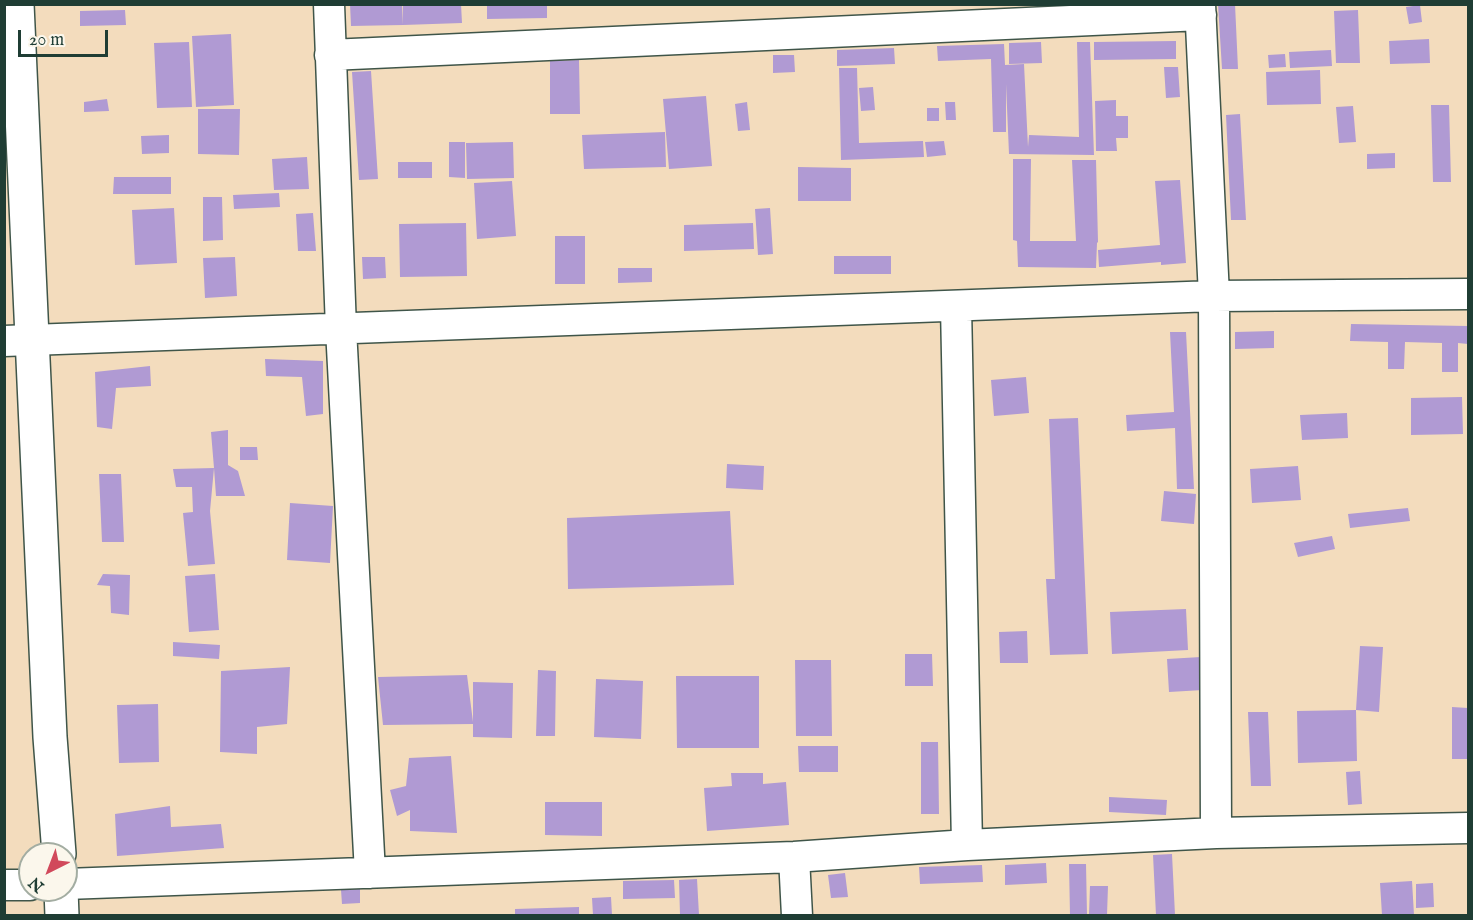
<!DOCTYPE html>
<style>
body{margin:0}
#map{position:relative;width:1473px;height:920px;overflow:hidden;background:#f3dcbd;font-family:"IM FELL English",serif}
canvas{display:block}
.frame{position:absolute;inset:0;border:6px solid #1f3d34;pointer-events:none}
.north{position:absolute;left:18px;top:842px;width:60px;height:60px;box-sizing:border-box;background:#fbf7ec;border:2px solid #a3ada2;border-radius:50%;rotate:222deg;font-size:16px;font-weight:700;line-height:24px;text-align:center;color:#1f3d34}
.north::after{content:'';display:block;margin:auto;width:21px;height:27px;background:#d1495b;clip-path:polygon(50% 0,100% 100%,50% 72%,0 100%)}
.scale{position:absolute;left:18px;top:30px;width:90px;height:27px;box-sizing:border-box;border:3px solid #1f3d34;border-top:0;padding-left:8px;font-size:18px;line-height:21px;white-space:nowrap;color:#1f3d34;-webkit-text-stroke:4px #fbf7ec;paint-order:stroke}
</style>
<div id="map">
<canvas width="1473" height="920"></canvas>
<div class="frame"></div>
<div class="north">N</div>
<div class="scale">20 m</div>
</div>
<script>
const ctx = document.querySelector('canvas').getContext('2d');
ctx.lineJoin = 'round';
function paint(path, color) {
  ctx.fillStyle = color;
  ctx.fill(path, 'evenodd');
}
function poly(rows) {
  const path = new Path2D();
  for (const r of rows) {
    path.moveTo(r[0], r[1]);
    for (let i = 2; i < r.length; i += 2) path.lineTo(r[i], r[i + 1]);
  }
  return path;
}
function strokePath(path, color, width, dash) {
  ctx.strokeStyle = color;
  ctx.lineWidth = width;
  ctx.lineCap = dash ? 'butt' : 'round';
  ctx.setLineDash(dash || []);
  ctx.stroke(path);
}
const building = poly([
 [350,4,402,4,403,25,351,26],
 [403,4,461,4,462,23,403,25],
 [487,4,547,4,547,18,487,19],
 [1218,4,1235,4,1238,69,1222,69],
 [1420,5,1422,22,1409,24,1406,7],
 [125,10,126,25,80,26,80,11],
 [1358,10,1360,63,1336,63,1334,11],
 [231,34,234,105,196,107,192,36],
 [1429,39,1430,63,1390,64,1389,41],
 [1176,41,1176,59,1094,60,1094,42],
 [189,42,192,107,157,108,154,43],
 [1041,42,1042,63,1009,64,1009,43],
 [1077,42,1090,42,1094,155,1009,154,1006,84,1006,132,993,132,991,59,938,61,937,46,1004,44,1005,65,1024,64,1028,147,1029,135,1079,137],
 [894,48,895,64,837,66,837,50],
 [1331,50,1332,66,1290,68,1289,52],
 [1285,54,1286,67,1269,68,1268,55],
 [773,55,794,55,795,72,773,73],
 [579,60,580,114,550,114,550,61],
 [1164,67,1178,67,1180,97,1166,98],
 [839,68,857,68,859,143,923,141,924,157,841,160],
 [1320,70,1321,104,1267,105,1266,72],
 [371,71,378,179,359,180,352,72],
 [873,87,875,110,861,111,859,88],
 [706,96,712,166,669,169,663,99],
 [107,99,109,111,84,112,84,102],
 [1116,100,1116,116,1128,116,1128,138,1116,138,1117,151,1096,151,1095,101],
 [747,102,750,130,738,131,735,104],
 [945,102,955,102,956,120,946,120],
 [1431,105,1449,105,1451,182,1433,182],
 [1353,106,1356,142,1339,143,1336,107],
 [927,108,939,108,939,121,927,121],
 [198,109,240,109,239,155,198,154],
 [1240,114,1246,220,1231,220,1226,115],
 [665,132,666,167,584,169,582,135],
 [169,135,169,153,142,154,141,136],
 [944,141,946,155,927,157,925,142],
 [449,142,465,142,465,178,449,177],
 [513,142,514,178,467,179,466,143],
 [1395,153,1395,168,1367,169,1367,154],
 [307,157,309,189,274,190,272,159],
 [1013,159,1031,159,1030,241,1076,241,1072,160,1096,160,1098,242,1097,243,1096,268,1018,267,1017,241,1013,240],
 [398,162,432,162,432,178,398,178],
 [798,167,851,168,851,201,798,201],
 [114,177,171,177,171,194,113,194],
 [1180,180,1186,263,1161,265,1161,262,1099,267,1098,250,1160,245,1155,181],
 [512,181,516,236,477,239,474,183],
 [279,193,280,207,234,209,233,195],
 [203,197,222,197,223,240,203,241],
 [174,208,177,263,135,265,132,210],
 [770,208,773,254,758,255,755,209],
 [313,213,316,251,298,251,296,214],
 [466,223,467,276,400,277,399,224],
 [753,223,754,249,684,251,684,225],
 [555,236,585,236,585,284,555,284],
 [834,256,891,256,891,274,834,274],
 [235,257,237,296,205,298,203,258],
 [362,257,385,257,386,278,363,279],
 [618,268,652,268,652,282,618,283],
 [1351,324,1468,326,1468,344,1458,343,1458,372,1442,372,1442,343,1405,342,1404,369,1388,369,1388,342,1350,341],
 [1274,331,1274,348,1235,349,1235,332],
 [1170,332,1186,332,1194,489,1177,489,1175,428,1127,431,1126,415,1174,412],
 [265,359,323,361,323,414,306,416,302,377,266,376],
 [150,366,151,386,116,388,112,429,97,427,95,372],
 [1026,377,1029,413,994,416,991,380],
 [1462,397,1463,434,1411,435,1411,398],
 [1347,413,1348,438,1302,440,1300,415],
 [1078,418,1088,654,1050,655,1046,579,1055,579,1049,419],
 [228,430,228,465,238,471,245,496,216,496,214,468,210,511,215,564,188,566,183,513,193,512,192,487,176,487,173,469,214,468,211,432],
 [240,447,257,447,258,460,240,460],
 [727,464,764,466,763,490,726,488],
 [1298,466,1301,500,1252,503,1250,469],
 [99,474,121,474,124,542,102,542],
 [1164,491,1196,494,1194,524,1161,521],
 [290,503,333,506,330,563,287,560],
 [1408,508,1410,521,1350,528,1348,514],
 [730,511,734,585,568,589,567,518],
 [1332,536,1335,549,1298,557,1294,543],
 [103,574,130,575,129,615,111,613,110,586,97,585],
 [215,574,219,630,189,632,185,576],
 [1186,609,1188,650,1112,654,1110,612],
 [1027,631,1028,663,1000,663,999,632],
 [173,642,220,645,219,659,173,656],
 [1360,646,1383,647,1379,712,1356,710],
 [905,654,932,654,933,686,905,686],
 [1201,657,1203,690,1169,692,1167,659],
 [795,660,831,660,832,736,796,736],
 [290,667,287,724,257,727,257,754,220,752,221,671],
 [538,670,556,671,555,736,536,736],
 [467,675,473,722,473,682,513,683,512,738,473,737,473,724,383,725,378,677],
 [676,676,759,676,759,748,677,748],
 [596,679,643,681,641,739,594,737],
 [158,704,159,762,119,763,117,705],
 [1452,707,1468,708,1468,759,1452,759],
 [1356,710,1357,761,1298,763,1297,711],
 [1248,712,1268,712,1271,786,1251,786],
 [921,742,938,742,939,814,921,814],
 [798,746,838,746,838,772,799,772],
 [451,756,457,833,410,831,410,810,397,816,390,790,406,786,409,758],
 [1360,771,1362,804,1348,805,1346,772],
 [731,773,763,773,763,784,786,782,789,825,707,831,704,788,732,786],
 [1109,797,1167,800,1166,815,1109,812],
 [545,802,602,802,602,836,545,835],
 [170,806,171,827,221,824,224,848,117,856,115,814],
 [1172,854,1175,915,1156,915,1153,855],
 [1046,863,1047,883,1005,885,1005,865],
 [1069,864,1086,864,1087,915,1070,915],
 [982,865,983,882,920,884,919,867],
 [845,873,848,897,831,898,828,875],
 [697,879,699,915,680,915,679,880],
 [674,880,675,898,623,899,623,881],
 [1412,881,1414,915,1382,915,1380,883],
 [1433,883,1434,907,1416,908,1416,884],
 [1090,886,1108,886,1107,915,1089,915],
 [360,889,360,903,342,904,341,890],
 [611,897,612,915,593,915,592,898],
 [579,907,579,915,515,915,515,909]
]);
const minor = poly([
 [329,4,341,329,370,873],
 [1200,4,1214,296,1216,833],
 [330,55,1201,15],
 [956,306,967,845],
 [4,341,1214,296,1468,294],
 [794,857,797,916],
 [66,884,794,857,967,845,1216,833,1468,828],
 [4,885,30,885]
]);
const tertiary = poly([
 [17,4,50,737,59,854],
 [61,890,62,916]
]);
paint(building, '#b09ad3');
strokePath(minor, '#3f5549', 33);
strokePath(tertiary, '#3f5549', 36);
strokePath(minor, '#fff', 30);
strokePath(tertiary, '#fff', 33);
</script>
